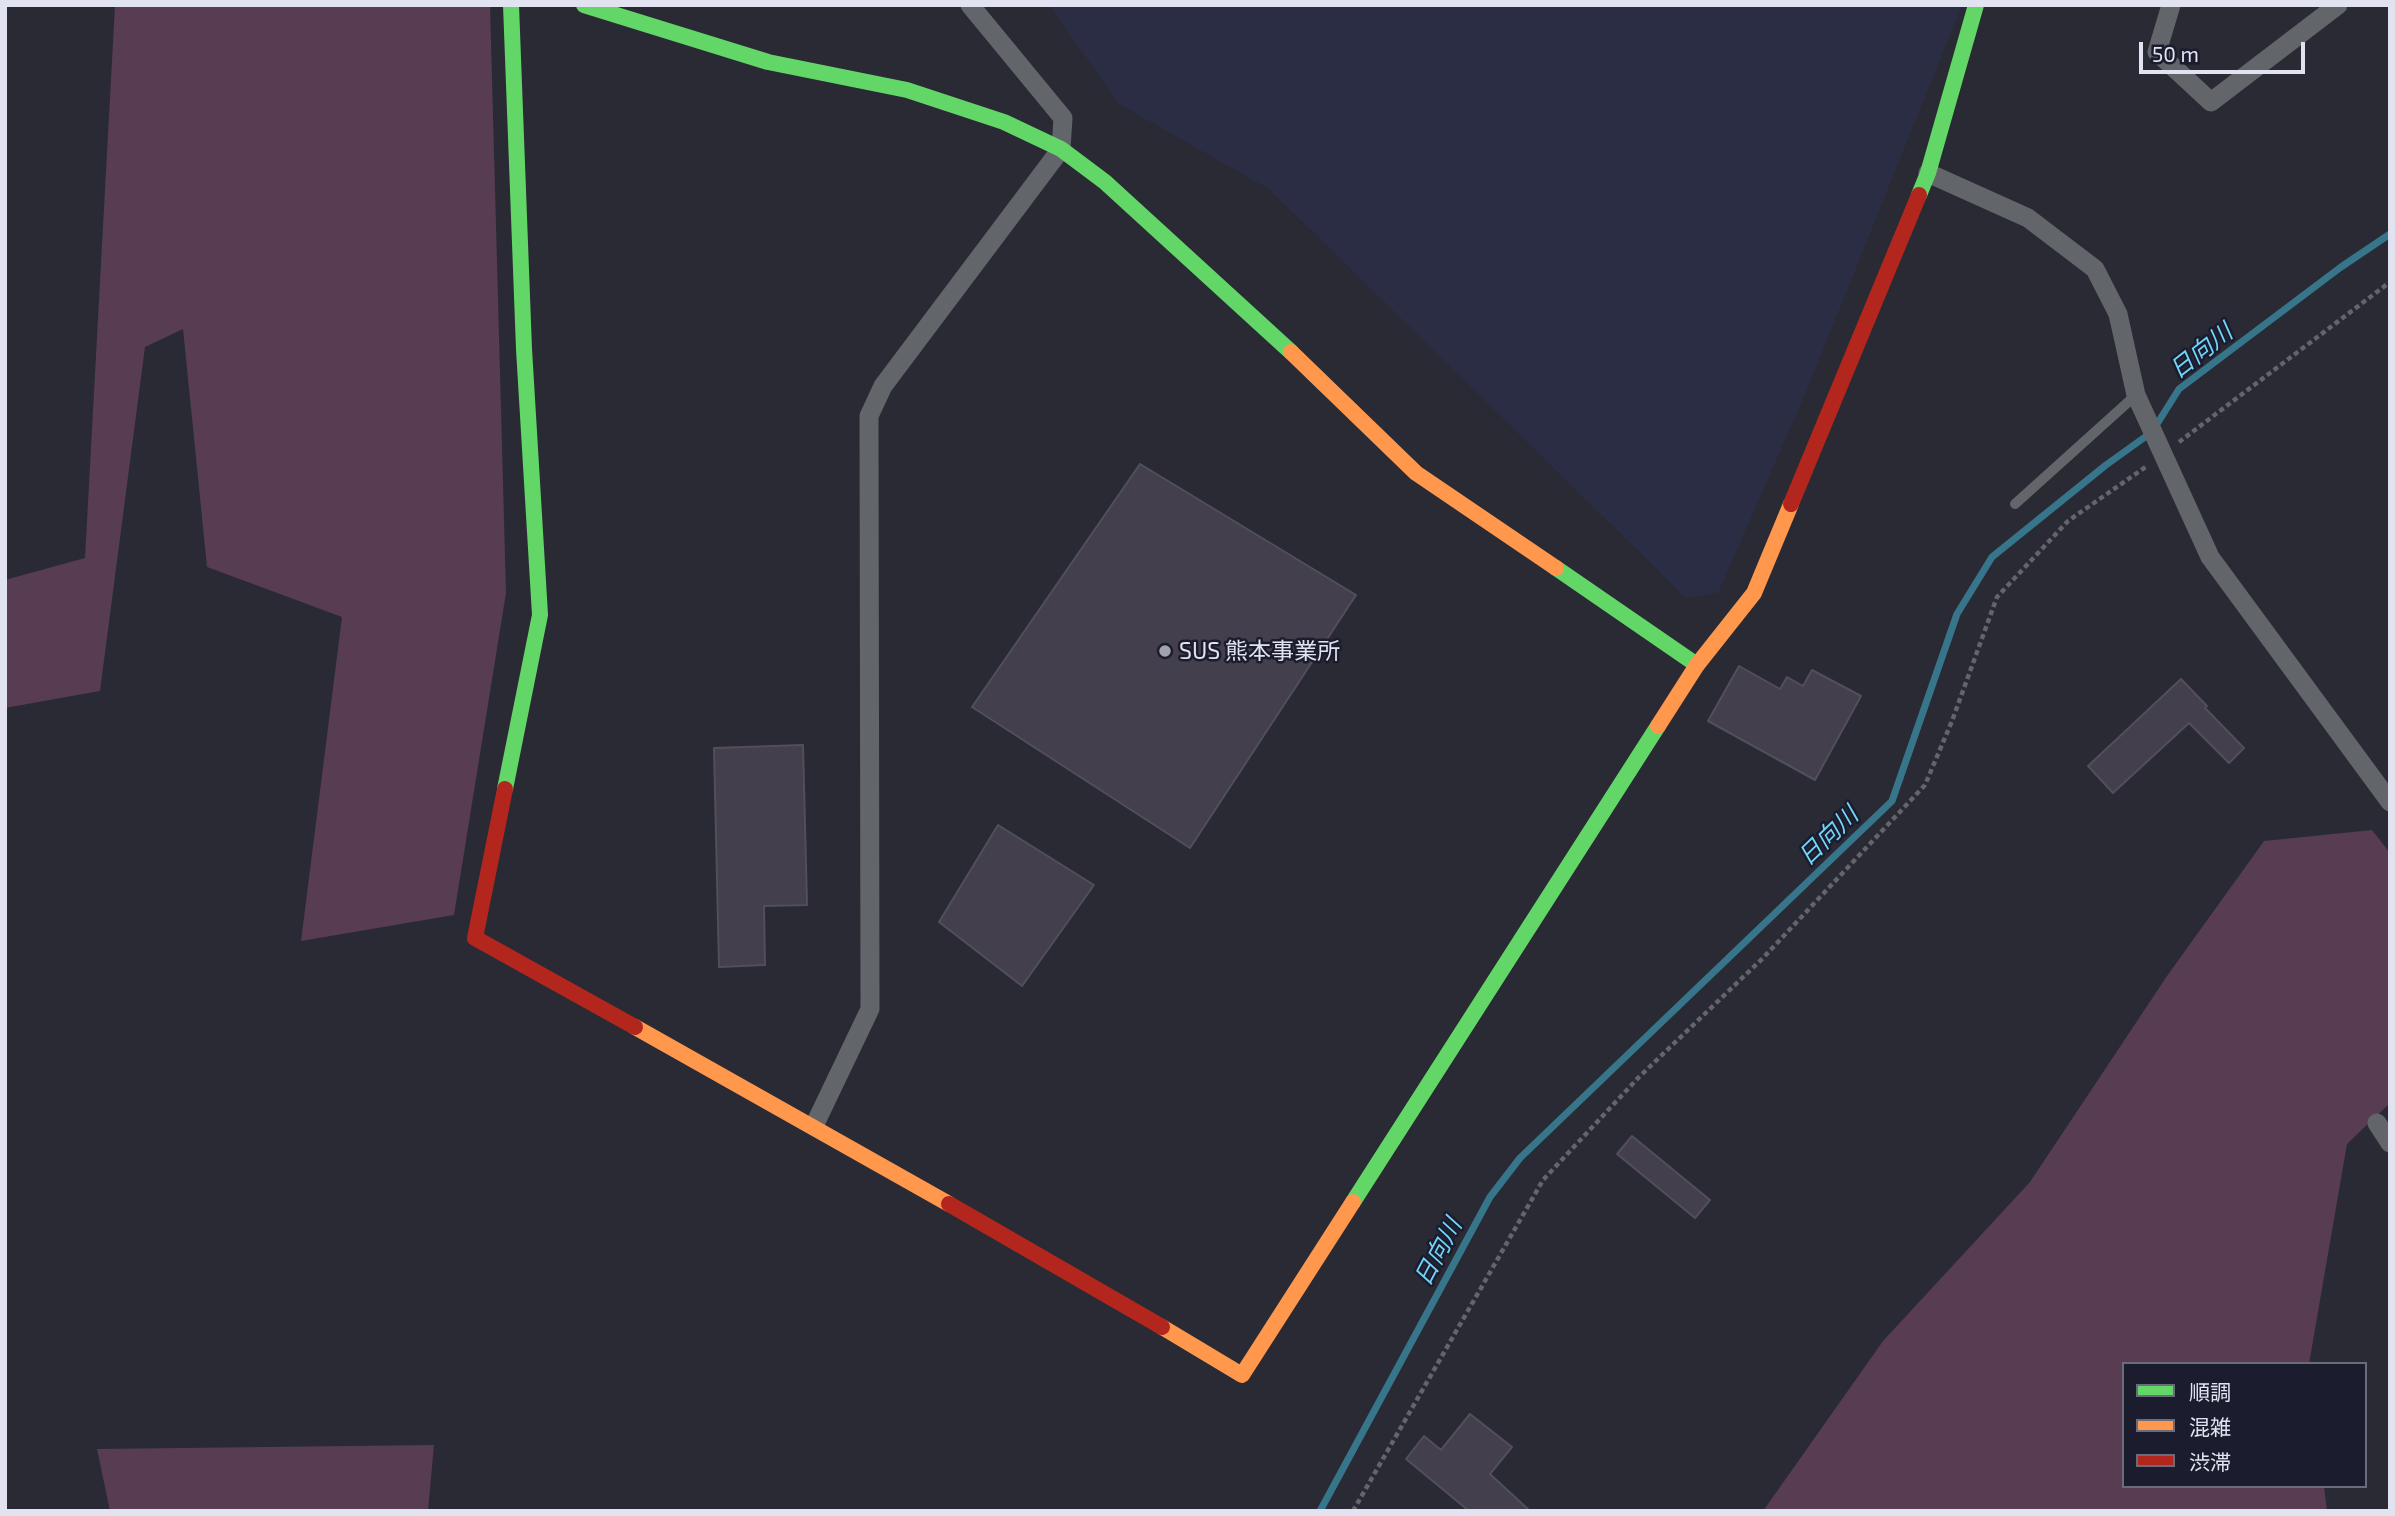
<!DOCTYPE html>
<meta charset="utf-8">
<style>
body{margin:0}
#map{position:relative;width:2395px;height:1516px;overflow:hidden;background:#292a34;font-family:"Exo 2","Noto Sans JP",sans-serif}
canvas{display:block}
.frame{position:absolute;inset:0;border:7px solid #e1e3f0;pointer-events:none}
.legend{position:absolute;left:2122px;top:1362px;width:245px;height:126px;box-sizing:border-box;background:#1b1c2e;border:2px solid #6a6c7c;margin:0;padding:9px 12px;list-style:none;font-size:21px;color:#e1e3f0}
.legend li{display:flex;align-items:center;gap:14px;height:35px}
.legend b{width:35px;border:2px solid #6a6c7c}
.scale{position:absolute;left:2139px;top:42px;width:166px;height:32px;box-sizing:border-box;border:4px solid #e1e3f0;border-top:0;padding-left:9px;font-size:21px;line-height:24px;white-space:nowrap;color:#e1e3f0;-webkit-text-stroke:5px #1b1c2e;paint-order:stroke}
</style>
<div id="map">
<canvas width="2395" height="1516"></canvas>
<div class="frame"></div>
<ul class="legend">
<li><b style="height:9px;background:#63d668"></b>順調</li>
<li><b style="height:9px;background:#ff974d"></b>混雑</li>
<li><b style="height:9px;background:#b3261e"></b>渋滞</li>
</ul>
<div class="scale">50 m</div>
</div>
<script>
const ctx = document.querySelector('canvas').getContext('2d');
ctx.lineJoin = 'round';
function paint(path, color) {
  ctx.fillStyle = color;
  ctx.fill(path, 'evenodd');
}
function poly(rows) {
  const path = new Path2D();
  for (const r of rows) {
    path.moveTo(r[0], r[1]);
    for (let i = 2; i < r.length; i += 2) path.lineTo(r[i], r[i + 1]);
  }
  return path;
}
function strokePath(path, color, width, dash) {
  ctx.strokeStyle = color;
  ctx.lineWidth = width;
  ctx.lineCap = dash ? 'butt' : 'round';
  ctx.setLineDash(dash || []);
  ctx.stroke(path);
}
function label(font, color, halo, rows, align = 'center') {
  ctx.font = font + ' "Exo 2","Noto Sans JP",sans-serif';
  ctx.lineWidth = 5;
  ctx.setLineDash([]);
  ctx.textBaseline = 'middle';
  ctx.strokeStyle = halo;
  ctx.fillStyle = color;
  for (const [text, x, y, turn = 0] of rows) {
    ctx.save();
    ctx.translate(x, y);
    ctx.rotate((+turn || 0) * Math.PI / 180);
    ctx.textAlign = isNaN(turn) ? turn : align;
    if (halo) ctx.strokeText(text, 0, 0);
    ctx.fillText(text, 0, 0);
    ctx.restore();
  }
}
const built = poly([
 [1049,5,1962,5,1807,390,1718,593,1686,598,1269,189,1119,104]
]);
const green = poly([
 [115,5,490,5,506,593,454,915,301,941,342,617,207,567,183,329,145,347,100,691,5,708,5,580,85,558],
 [2372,830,2390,853,2390,1103,2347,1144,2309,1364,2124,1364,2124,1486,2324,1486,2327,1511,1763,1511,1883,1341,2030,1182,2167,976,2264,841],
 [434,1445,428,1511,110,1511,97,1449]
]);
const stream = poly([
 [1320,1511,1490,1197,1520,1158,1892,801,1957,614,1992,557,2106,465,2152,432,2179,389,2341,267,2390,234]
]);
const building = poly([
 [1140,464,1356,595,1190,848,972,707,1140,464],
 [1739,666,1780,689,1787,677,1803,686,1812,670,1861,696,1815,780,1708,721,1739,666],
 [2181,679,2207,706,2205,708,2244,748,2229,763,2189,723,2113,793,2088,766,2181,679],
 [803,745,807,905,764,906,765,965,719,967,714,748,803,745],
 [998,825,1094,885,1022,986,939,922,998,825],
 [1632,1136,1710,1200,1695,1218,1617,1154,1632,1136],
 [1470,1414,1512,1447,1490,1474,1530,1511,1469,1511,1406,1459,1424,1436,1441,1450,1470,1414]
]);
const path = poly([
 [2179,442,2390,282],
 [1353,1511,1543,1180,1639,1077,1763,958,1925,785,1952,721,1997,597,2068,521,2147,466]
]);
const lane = poly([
 [2015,504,2136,395]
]);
const street = poly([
 [2171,5,2157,52,2211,102,2338,5],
 [1928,173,2028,218,2095,269,2118,314,2136,395,2210,557,2390,802],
 [2377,1123,2390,1143],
 [814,1126,870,1009,869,416,883,386,1061,149,1063,118,970,5]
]);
const fast = poly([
 [584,5,768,62,907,90,1004,122,1061,149,1105,182,1291,352],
 [1919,195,1928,173,1976,5],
 [1556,568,1697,665],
 [505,789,540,615,524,349,511,5],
 [1353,1202,1658,726]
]);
const slow = poly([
 [1291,352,1416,473,1556,568],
 [1658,726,1697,665,1754,593,1791,504],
 [635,1027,949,1204],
 [1162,1327,1242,1375,1353,1202]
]);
const jam = poly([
 [1791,504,1919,195],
 [505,789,475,938,635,1027],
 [949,1204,1162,1327]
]);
const markers = [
 [1165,651,7,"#a1a2ae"]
];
const poiNames = [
 ["SUS 熊本事業所",1179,651]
];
const waterNames = [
 ["日向川",2201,351,-38],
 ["日向川",1828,836,-44],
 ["日向川",1438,1252,-62]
];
paint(built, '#2b2d44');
paint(green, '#573c52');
strokePath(stream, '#37758b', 7);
paint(building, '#433f4c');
strokePath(building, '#514f58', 2);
strokePath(path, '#63656a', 4.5, [5, 3.5]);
strokePath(lane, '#626569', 10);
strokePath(street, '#626569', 19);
strokePath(fast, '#63d668', 16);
strokePath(slow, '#ff974d', 16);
strokePath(jam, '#b3261e', 16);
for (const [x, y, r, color] of markers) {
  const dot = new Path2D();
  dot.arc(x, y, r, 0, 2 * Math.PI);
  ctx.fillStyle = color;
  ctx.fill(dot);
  strokePath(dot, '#1b1c2e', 2.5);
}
label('23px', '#e1e3f0', '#1b1c2e', poiNames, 'left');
label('italic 24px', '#70d6fa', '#1b1c2e', waterNames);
</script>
